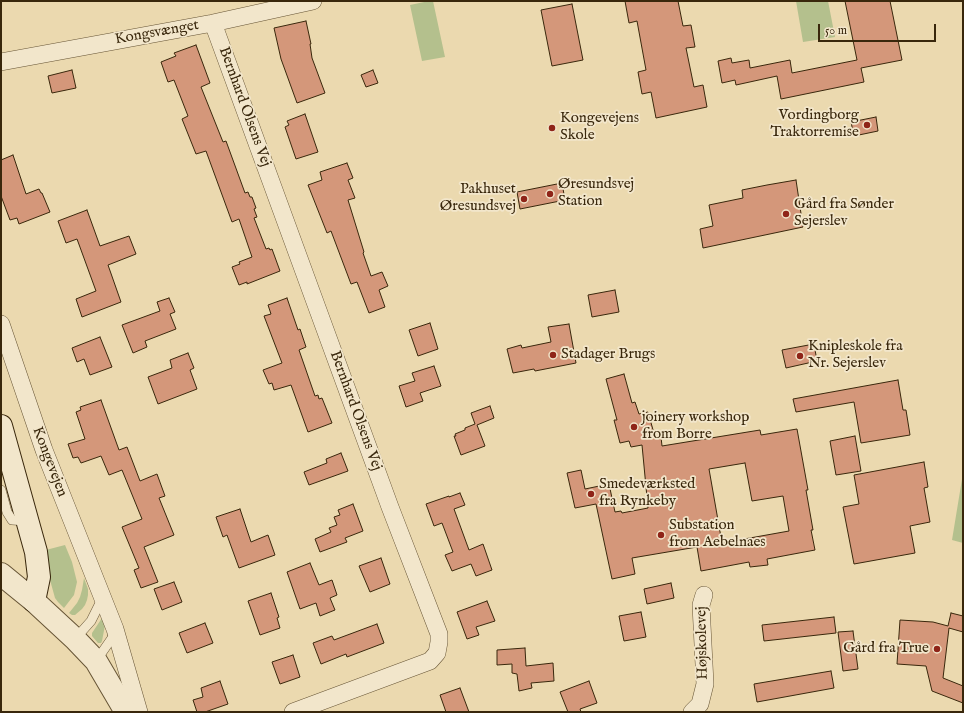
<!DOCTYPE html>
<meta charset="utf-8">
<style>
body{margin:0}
#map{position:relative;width:964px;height:713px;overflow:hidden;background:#ebd9af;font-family:"IM FELL English",serif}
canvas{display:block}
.frame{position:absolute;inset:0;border:2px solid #39270c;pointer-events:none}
.scale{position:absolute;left:818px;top:24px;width:118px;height:18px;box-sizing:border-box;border:2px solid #39270c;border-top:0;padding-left:5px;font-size:12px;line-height:14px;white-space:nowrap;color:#39270c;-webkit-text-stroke:3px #f2e6cb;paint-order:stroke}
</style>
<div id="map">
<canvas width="964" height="713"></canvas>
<div class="frame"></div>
<div class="scale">50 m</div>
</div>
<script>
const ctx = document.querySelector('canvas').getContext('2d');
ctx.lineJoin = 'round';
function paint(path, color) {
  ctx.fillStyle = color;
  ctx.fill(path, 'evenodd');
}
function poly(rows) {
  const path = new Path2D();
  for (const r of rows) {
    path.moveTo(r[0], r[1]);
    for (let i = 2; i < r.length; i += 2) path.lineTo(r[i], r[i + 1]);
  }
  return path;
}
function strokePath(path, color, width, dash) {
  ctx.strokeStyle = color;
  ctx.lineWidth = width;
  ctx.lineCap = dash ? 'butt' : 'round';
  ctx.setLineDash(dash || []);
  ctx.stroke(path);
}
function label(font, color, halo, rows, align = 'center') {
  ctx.font = font + ' "IM FELL English",serif';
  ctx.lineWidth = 3.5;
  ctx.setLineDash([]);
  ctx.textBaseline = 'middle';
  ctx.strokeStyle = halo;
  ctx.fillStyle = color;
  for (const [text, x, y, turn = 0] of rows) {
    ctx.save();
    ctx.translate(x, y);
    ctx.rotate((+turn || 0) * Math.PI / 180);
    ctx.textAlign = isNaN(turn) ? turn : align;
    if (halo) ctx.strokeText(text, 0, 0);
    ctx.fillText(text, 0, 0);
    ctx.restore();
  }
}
const green = poly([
 [429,1,433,1,445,57,422,61,410,5],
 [796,1,828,1,835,37,803,42],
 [963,473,963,543,952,540],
 [65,545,72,562,77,582,74,595,64,608,58,602,55,598,42,551],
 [84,578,88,589,88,595,87,600,85,605,82,609,75,615,72,615,69,613,77,603,80,597,82,590],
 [102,618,106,620,102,641,101,643,98,643,92,636,92,633]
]);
const building = poly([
 [625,1,678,1,683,26,691,25,695,47,686,48,694,87,703,85,707,107,656,118,651,92,642,94,638,72,646,70,637,21,629,23,625,1],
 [845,1,890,1,902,60,861,68,864,82,781,99,777,76,736,85,735,80,722,83,718,61,731,58,732,63,749,60,750,68,790,60,792,73,857,60,845,1],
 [572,4,583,60,552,66,541,10,572,4],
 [306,21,311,44,310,44,312,58,325,93,297,103,281,59,274,28,306,21],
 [196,45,210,83,201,87,223,142,226,141,245,193,248,192,250,197,252,197,256,208,254,209,257,217,254,218,266,249,269,248,270,250,272,249,280,271,247,284,247,282,239,285,232,267,240,264,239,262,252,257,239,219,232,222,206,151,196,154,182,119,188,116,174,80,168,82,161,62,176,56,174,53,196,45],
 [72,70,76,88,52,93,48,76,72,70],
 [373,70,378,83,366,87,361,75,373,70],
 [305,114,318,152,296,159,285,127,289,125,287,121,305,114],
 [876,117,878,131,854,136,851,122,876,117],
 [13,155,26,194,39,189,41,193,42,193,50,212,19,224,17,218,10,220,1,196,1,160,13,155],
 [347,163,353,178,348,180,355,198,348,200,364,252,363,253,371,276,382,272,388,286,379,290,385,307,369,313,357,282,351,284,331,231,327,233,308,185,322,180,320,172,347,163],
 [796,180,803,227,703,248,700,229,713,226,709,205,743,198,742,190,767,185,796,180],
 [562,183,565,200,520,209,517,192,562,183],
 [87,210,100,246,129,236,136,254,108,265,121,302,82,317,76,299,96,291,77,239,66,243,58,221,87,210],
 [615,290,619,312,592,317,588,295,615,290],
 [169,298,175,312,170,314,176,329,145,341,147,347,133,353,122,325,160,311,157,302,169,298],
 [287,298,298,330,300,329,306,347,299,350,315,396,318,395,319,399,322,398,332,423,308,432,291,385,274,390,272,383,269,384,263,370,282,363,264,316,271,314,268,305,287,298],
 [430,323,438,349,418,356,409,330,430,323],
 [569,324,576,363,535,371,534,369,513,373,507,349,521,345,522,348,551,342,548,327,569,324],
 [100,337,112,367,90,375,84,359,77,362,72,348,100,337],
 [814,344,817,361,786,368,782,350,814,344],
 [188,353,194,368,190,370,197,389,158,404,148,377,172,368,170,360,188,353],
 [434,366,441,386,420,393,423,401,406,407,399,386,415,381,412,373,434,366],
 [624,374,632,403,635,402,639,414,648,412,655,437,661,437,662,446,760,430,761,435,797,429,808,490,806,490,813,530,811,530,815,550,767,559,768,565,750,567,749,562,701,571,697,547,632,558,635,574,612,579,596,504,575,508,567,473,581,470,585,489,609,484,615,512,621,511,622,513,648,508,642,445,631,447,629,441,620,443,614,420,617,420,606,379,624,374],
 [745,463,752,501,783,496,789,531,722,543,709,469,745,463],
 [898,380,903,410,906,410,910,435,861,443,854,402,796,412,793,399,898,380],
 [101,400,119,450,127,447,140,481,157,474,165,496,159,498,174,535,144,547,158,582,141,588,134,570,139,568,122,527,142,519,122,470,109,475,101,456,81,463,78,457,73,458,68,444,85,439,76,412,81,410,80,407,101,400],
 [490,406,494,418,477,425,485,446,461,455,454,436,456,436,455,434,465,430,465,428,475,424,471,413,490,406],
 [855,436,861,471,836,475,830,441,855,436],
 [341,453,348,471,309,485,304,472,327,463,326,459,341,453],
 [924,462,928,487,924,488,930,522,910,526,915,553,854,564,843,507,859,504,854,475,924,462],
 [460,493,465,505,454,509,469,550,483,544,492,570,476,576,471,564,452,571,445,555,453,552,442,523,434,526,426,504,449,496,449,497,460,493],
 [353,504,363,531,345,538,347,542,320,552,315,539,331,532,329,528,337,525,334,517,340,515,338,510,353,504],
 [240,509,251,542,268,535,275,555,239,568,227,535,223,537,216,517,240,509],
 [381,558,390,584,370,592,359,566,381,558],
 [310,563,319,585,332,580,337,595,330,598,335,610,320,616,316,603,300,609,287,572,310,563],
 [174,582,182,602,162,610,154,589,174,582],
 [671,583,674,598,647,604,644,589,671,583],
 [271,593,279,617,277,618,280,628,260,635,248,601,271,593],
 [487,601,495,621,476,627,479,635,467,639,457,612,487,601],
 [641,612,646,637,624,641,619,616,641,612],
 [951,613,963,616,963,632,949,628,943,678,963,686,963,703,932,691,926,666,897,664,900,620,933,622,948,626,951,613],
 [834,617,836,633,764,641,762,625,834,617],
 [205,623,213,643,187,653,179,633,205,623],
 [377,624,384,643,347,657,346,654,321,664,313,643,332,636,334,640,377,624],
 [853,631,858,669,843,671,838,632,853,631],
 [525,648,526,666,553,663,554,681,531,683,532,688,519,691,517,674,512,673,512,664,497,665,497,650,525,648],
 [293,655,300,677,280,684,272,662,293,655],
 [831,671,834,688,757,702,754,684,831,671],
 [220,681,228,704,205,712,197,712,193,700,203,697,201,688,220,681],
 [589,681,597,703,580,709,581,712,568,712,560,692,589,681],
 [460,688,469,712,446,712,440,695,460,688]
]);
const service = poly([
 [1,490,7,512,12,520,27,521],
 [75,639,91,621,103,597],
 [96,661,112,638,115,630]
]);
const minor = poly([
 [213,23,390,507,439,634,439,642,437,653,430,661,293,712],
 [1,62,213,23,313,1],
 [1,324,44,450,115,629,139,712],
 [692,712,700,704,705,684,701,605,704,595]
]);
const tertiary = poly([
 [1,574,34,601,75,639,96,661,126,712]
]);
const secondary = poly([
 [1,426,36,552,39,577,34,601]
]);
const markers = [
 [867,125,4,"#8f2418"],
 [552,128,4,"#8f2418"],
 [550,194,4,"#8f2418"],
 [524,199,4,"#8f2418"],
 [786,214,4,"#8f2418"],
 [553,355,4,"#8f2418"],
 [800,356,4,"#8f2418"],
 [634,427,4,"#8f2418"],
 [591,494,4,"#8f2418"],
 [661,535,4,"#8f2418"],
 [937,649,4,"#8f2418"]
];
const streetNames = [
 ["Kongsvænget",157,33,-10],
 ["Bernhard Olsens Vej",244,107,70],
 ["Bernhard Olsens Vej",355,411,70],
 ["Kongevejen",49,462,69],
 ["Højskolevej",703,643,-91]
];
const poiNames = [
 ["Vordingborg",859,116,"right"],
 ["Traktorremise",859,133,"right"],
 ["Kongevejens",560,119],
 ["Skole",560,136],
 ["Øresundsvej",558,185],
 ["Station",558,202],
 ["Pakhuset",516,190,"right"],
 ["Øresundsvej",516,207,"right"],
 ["Gård fra Sønder",794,205],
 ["Sejerslev",794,222],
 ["Knipleskole fra",808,347],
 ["Nr. Sejerslev",808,364],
 ["Stadager Brugs",561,355],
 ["joinery workshop",642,418],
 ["from Borre",642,435],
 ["Smedeværksted",599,485],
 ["fra Rynkeby",599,502],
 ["Substation",669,526],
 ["from Aebelnaes",669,543],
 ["Gård fra True",929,649,"right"]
];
paint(green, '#b4c08d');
paint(building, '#d4977a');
strokePath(building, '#39270c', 1);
strokePath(service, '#665435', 10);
strokePath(minor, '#665435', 18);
strokePath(tertiary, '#665435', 24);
strokePath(secondary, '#39270c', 24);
strokePath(service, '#f2e6cb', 9);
strokePath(minor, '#f2e6cb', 17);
strokePath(tertiary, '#f2e6cb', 22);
strokePath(secondary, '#f2e6cb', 22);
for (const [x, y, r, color] of markers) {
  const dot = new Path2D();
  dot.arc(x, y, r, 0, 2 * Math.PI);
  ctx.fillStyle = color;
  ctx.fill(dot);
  strokePath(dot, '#f2e6cb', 1.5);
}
label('15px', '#39270c', '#f2e6cb', streetNames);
label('15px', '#39270c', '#f2e6cb', poiNames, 'left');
</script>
